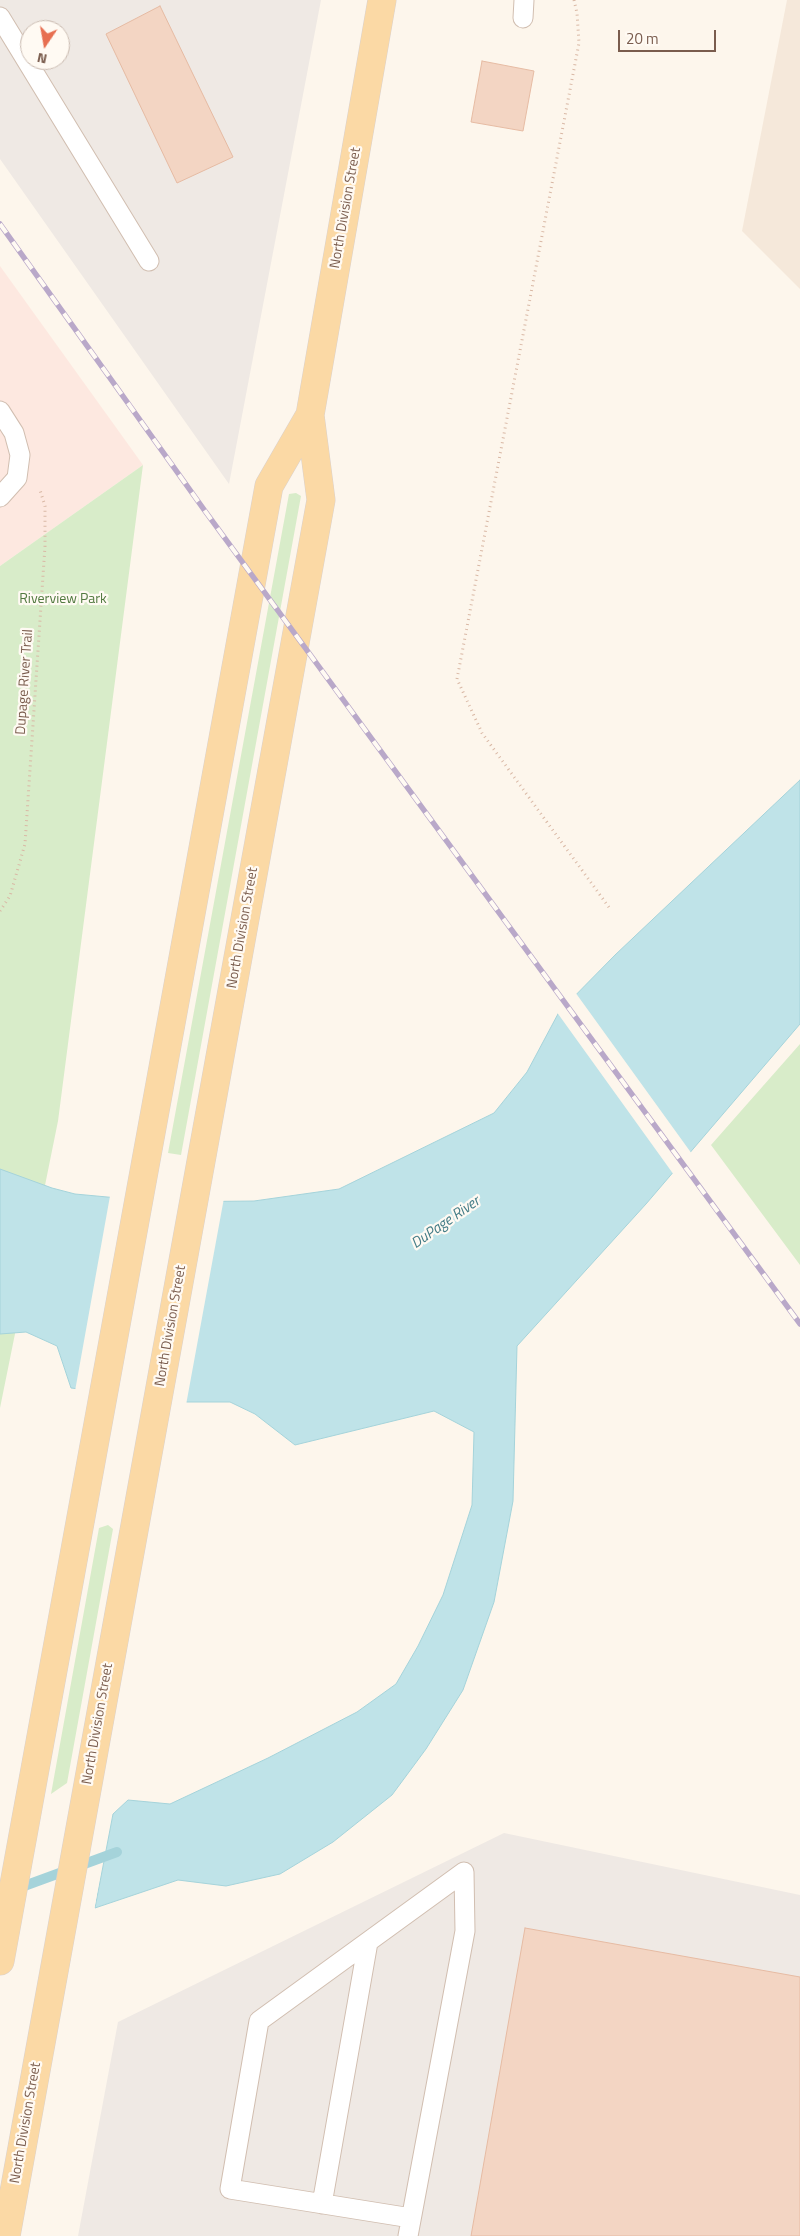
<!DOCTYPE html>
<style>
body{margin:0}
#map{position:relative;width:800px;height:2236px;overflow:hidden;background:#fdf6ec;font-family:"Titillium Web",sans-serif}
canvas{display:block}
.north{position:absolute;left:20px;top:20px;width:50px;height:50px;box-sizing:border-box;background:#fffaf3;border:1px solid #cabbb1;border-radius:50%;rotate:192deg;font-size:14px;font-weight:700;line-height:20px;text-align:center;color:#7a5c4d}
.north::after{content:'';display:block;margin:auto;width:18px;height:22px;background:#e76f51;clip-path:polygon(50% 0,100% 100%,50% 72%,0 100%)}
.scale{position:absolute;left:618px;top:30px;width:98px;height:22px;box-sizing:border-box;border:2px solid #7a5c4d;border-top:0;padding-left:6px;font-size:15px;line-height:18px;white-space:nowrap;color:#7a5c4d;-webkit-text-stroke:4px #fffaf3;paint-order:stroke}
</style>
<div id="map">
<canvas width="800" height="2236"></canvas>
<div class="north">N</div>
<div class="scale">20 m</div>
</div>
<script>
const ctx = document.querySelector('canvas').getContext('2d');
ctx.lineJoin = 'round';
function paint(path, color) {
  ctx.fillStyle = color;
  ctx.fill(path, 'evenodd');
}
function poly(rows) {
  const path = new Path2D();
  for (const r of rows) {
    path.moveTo(r[0], r[1]);
    for (let i = 2; i < r.length; i += 2) path.lineTo(r[i], r[i + 1]);
  }
  return path;
}
function strokePath(path, color, width, dash) {
  ctx.strokeStyle = color;
  ctx.lineWidth = width;
  ctx.lineCap = dash ? 'butt' : 'round';
  ctx.setLineDash(dash || []);
  ctx.stroke(path);
}
function label(font, color, halo, rows, align = 'center') {
  ctx.font = font + ' "Titillium Web",sans-serif';
  ctx.lineWidth = 4.5;
  ctx.setLineDash([]);
  ctx.textBaseline = 'middle';
  ctx.strokeStyle = halo;
  ctx.fillStyle = color;
  for (const [text, x, y, turn = 0] of rows) {
    ctx.save();
    ctx.translate(x, y);
    ctx.rotate((+turn || 0) * Math.PI / 180);
    ctx.textAlign = isNaN(turn) ? turn : align;
    if (halo) ctx.strokeText(text, 0, 0);
    ctx.fillText(text, 0, 0);
    ctx.restore();
  }
}
const residential = poly([
 [787,0,800,0,800,289,742,231]
]);
const commercial = poly([
 [0,266,143,465,0,566]
]);
const industrial = poly([
 [0,0,321,0,229,484,0,159],
 [30,30,60,30,60,60,30,60],
 [504,1833,800,1895,800,2236,78,2236,118,2022]
]);
const green = poly([
 [143,465,58,1121,0,1408,0,566],
 [296,493,301,496,181,1155,168,1153,289,494],
 [800,1044,800,1265,711,1145],
 [108,1525,113,1529,67,1783,51,1794,99,1528]
]);
const water = poly([
 [800,780,800,1024,646,1204,517,1346,513,1501,494,1602,463,1690,426,1749,392,1795,333,1842,280,1874,226,1886,178,1880,95,1908,113,1814,128,1800,170,1804,268,1758,357,1712,396,1684,418,1646,443,1595,472,1505,474,1432,434,1411,295,1445,255,1414,230,1402,187,1402,71,1388,57,1346,26,1332,0,1334,0,1169,52,1188,75,1194,161,1202,254,1201,339,1189,494,1113,527,1072,559,1012,615,955,800,780]
]);
const pier = poly([
 [575,992,692,1154,674,1175,556,1011],
 [110,1196,161,1199,224,1198,186,1405,75,1391],
 [111,1812,94,1911,92,1908]
]);
const stream = poly([
 [16,1889,117,1852]
]);
const building = poly([
 [160,6,233,157,177,183,106,34,160,6],
 [482,61,534,71,523,131,471,122,482,61],
 [525,1928,800,1977,800,2236,471,2236,525,1928]
]);
const path = poly([
 [574,0,577,13,579,43,457,679,482,733,611,910],
 [0,911,10,896,25,844,45,546,45,506,40,490]
]);
const service = poly([
 [0,17,149,261],
 [523,18,524,0],
 [0,411,14,433,20,455,17,478,0,497],
 [322,2204,368,1942],
 [408,2236,465,1931,464,1872,259,2021,230,2189,411,2218]
]);
const primary = poly([
 [0,1961,269,486,310,415],
 [6,2236,321,500,310,415,382,0]
]);
const rail = poly([
 [0,224,205,511,800,1324]
]);
const streetNames = [
 ["North Division Street",346,208,-80],
 ["Dupage River Trail",25,682,-86],
 ["North Division Street",243,928,-80],
 ["North Division Street",171,1326,-80],
 ["North Division Street",98,1724,-80],
 ["North Division Street",26,2123,-80]
];
const parkNames = [
 ["Riverview Park",63,600]
];
const waterNames = [
 ["DuPage River",446,1223,-35]
];
paint(residential, '#f5e8da');
paint(commercial, '#fde8e0');
paint(industrial, '#efe9e4');
paint(green, '#d8ecc9');
paint(water, '#bfe3e8');
strokePath(water, '#a5d3da', 1);
paint(pier, '#fdf6ec');
strokePath(stream, '#a5d3da', 10);
paint(building, '#f3d5c3');
strokePath(building, '#e6bba3', 1);
strokePath(service, '#d1beb0', 21);
strokePath(primary, '#dad1cd', 29);
strokePath(path, '#d9b8a5', 3, [1, 4]);
strokePath(service, '#fff', 19);
strokePath(primary, '#fbd9a5', 28);
strokePath(rail, '#b9a8c9', 5.5);
strokePath(rail, '#fffaf3', 4, [11]);
label('14px', '#7a5c4d', '#fffaf3', streetNames);
label('14px', '#537a41', '#fffaf3', parkNames);
label('italic 15px', '#437c86', '#fffaf3', waterNames);
</script>
